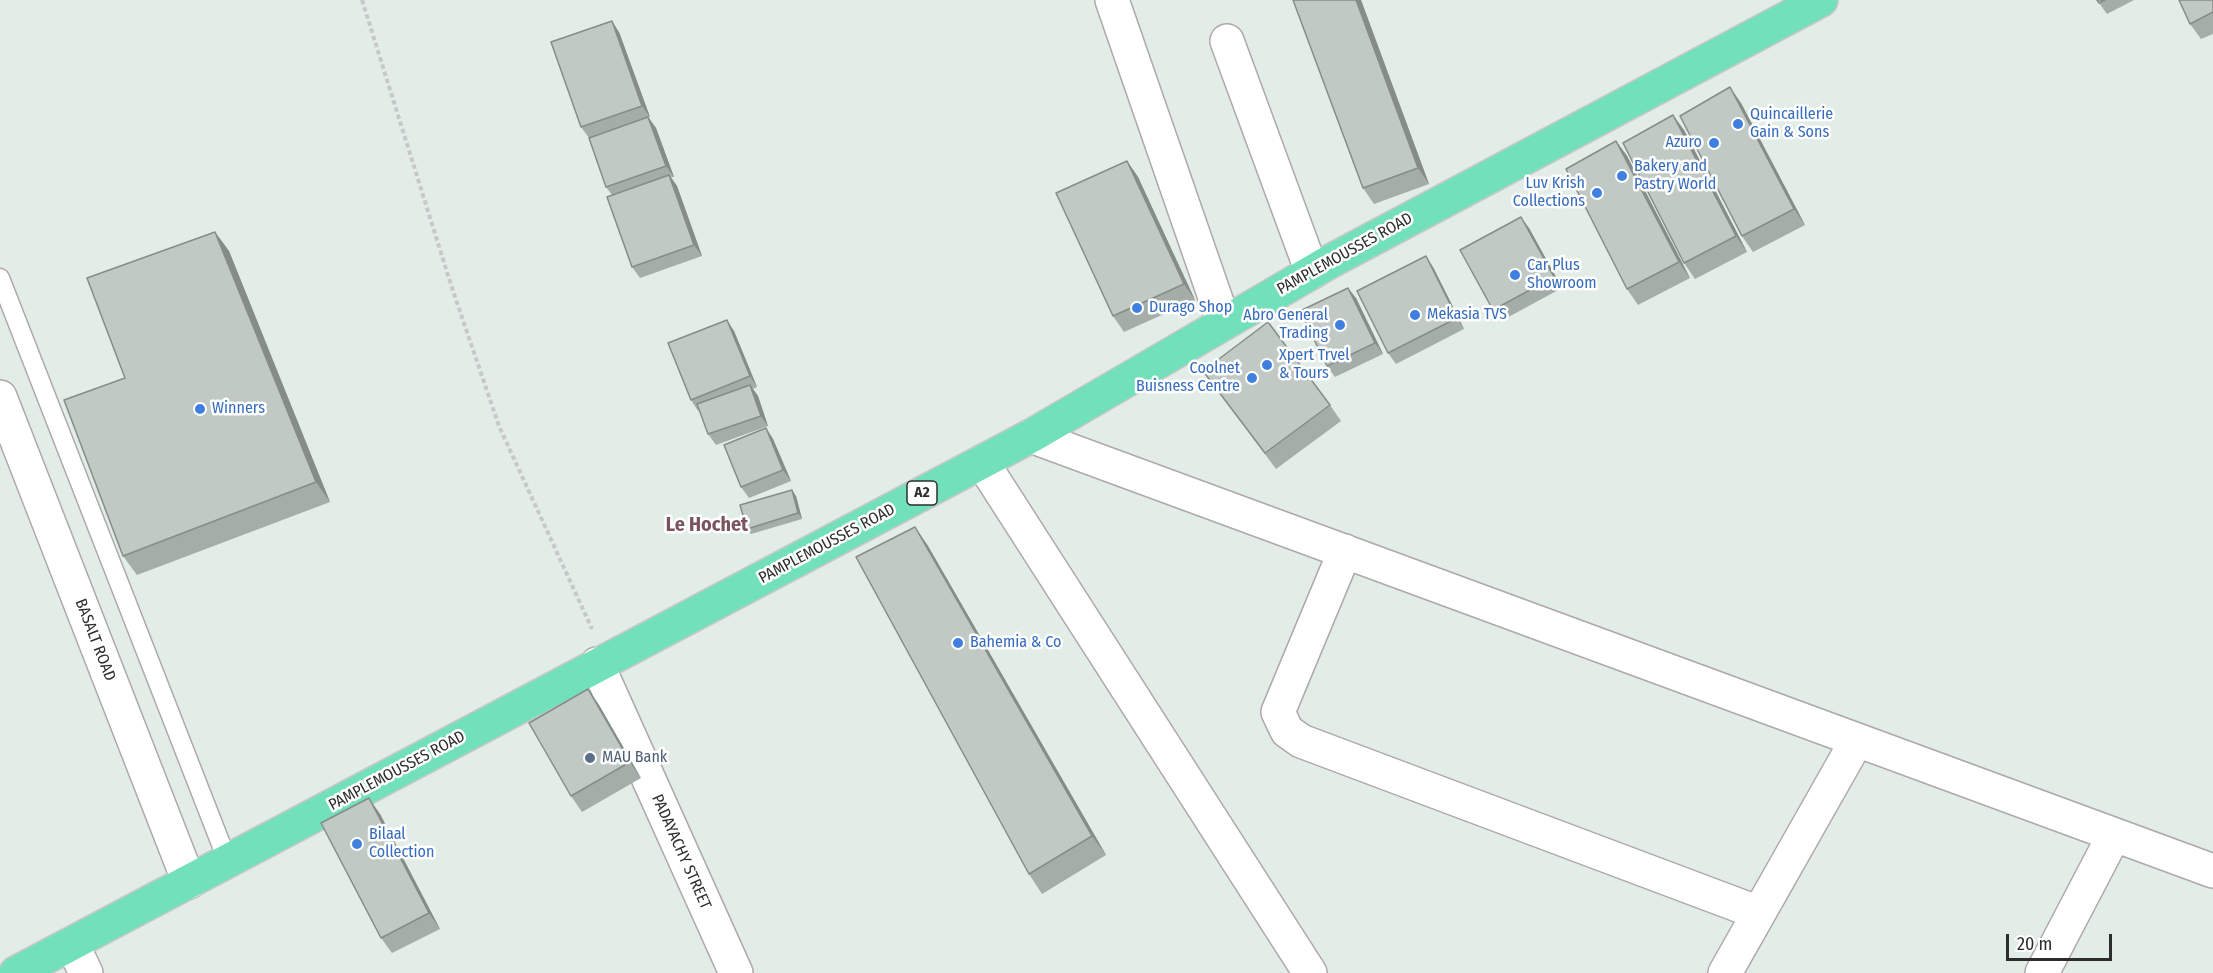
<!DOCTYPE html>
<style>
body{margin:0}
#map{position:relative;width:2213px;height:973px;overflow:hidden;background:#e2ede7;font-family:"Fira Sans Condensed",sans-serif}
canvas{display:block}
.scale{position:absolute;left:2006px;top:934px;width:106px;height:27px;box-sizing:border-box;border:3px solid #2d2d2d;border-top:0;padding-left:8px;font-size:18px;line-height:21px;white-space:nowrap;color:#2d2d2d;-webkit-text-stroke:4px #fff;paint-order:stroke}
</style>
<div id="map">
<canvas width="2213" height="973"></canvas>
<div class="scale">20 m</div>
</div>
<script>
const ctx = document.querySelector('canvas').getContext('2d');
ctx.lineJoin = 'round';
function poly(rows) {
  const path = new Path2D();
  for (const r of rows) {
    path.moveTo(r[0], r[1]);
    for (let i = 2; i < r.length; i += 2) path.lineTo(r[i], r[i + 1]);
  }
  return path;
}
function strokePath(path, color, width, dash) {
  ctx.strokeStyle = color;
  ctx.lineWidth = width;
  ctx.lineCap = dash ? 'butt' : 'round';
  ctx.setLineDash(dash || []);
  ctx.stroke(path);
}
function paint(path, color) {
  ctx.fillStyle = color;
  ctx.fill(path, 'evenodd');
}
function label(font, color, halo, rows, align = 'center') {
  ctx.font = font + ' "Fira Sans Condensed",sans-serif';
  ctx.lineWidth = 5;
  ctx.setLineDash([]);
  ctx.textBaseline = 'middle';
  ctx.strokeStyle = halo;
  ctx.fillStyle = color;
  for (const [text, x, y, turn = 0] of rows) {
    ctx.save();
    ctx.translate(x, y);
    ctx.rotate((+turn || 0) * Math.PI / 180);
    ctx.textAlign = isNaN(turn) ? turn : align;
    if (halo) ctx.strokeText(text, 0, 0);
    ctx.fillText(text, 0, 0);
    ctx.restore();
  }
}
const path = poly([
 [362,0,452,288,499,426,592,629]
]);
const service = poly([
 [0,278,228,862]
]);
const minor = poly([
 [1112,0,1224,323],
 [1227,41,1312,272],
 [0,397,189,882],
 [1031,436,2213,871],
 [982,462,1310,973],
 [1345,551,1278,712,1287,731,1301,741,1759,913],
 [597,664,736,973],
 [72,944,86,973],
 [1725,973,1857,740],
 [2042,973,2114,835]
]);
const primary = poly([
 [16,973,1031,436,1331,261,1821,0]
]);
const wall = poly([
 [1361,0,1429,184,1374,204,1363,188],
 [2097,0,2134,0,2107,14],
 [2213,0,2213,34,2201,39,2190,24],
 [619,32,650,117,648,117,656,128,674,177,671,177,677,186,702,256,640,278,632,267,612,195,606,187,644,119,589,138,581,127],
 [1741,103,1805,225,1753,252,1742,236],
 [1684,130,1747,252,1695,279,1684,263],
 [1616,141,1627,156,1690,278,1638,305,1627,289],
 [1127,161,1138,177,1195,300,1124,332,1113,316],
 [1529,228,1562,288,1501,321,1493,310],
 [215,232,229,251,330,502,137,575,123,556,125,378],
 [1433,267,1464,329,1396,364,1388,353],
 [1356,298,1383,354,1335,377,1327,366],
 [734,331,757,387,753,389,758,396,768,426,716,445,708,434,699,410,698,411,691,400],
 [1203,371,1330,405,1341,421,1276,469],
 [766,428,773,439,791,481,749,498,741,487],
 [796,496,802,519,751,534,747,529],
 [915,527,928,546,1106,855,1042,894,1029,874],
 [588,689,599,705,641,778,582,812,571,796],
 [380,814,440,929,392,953,381,938]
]);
const shadedWall = poly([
 [1356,0,1361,0,1429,184,1418,168],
 [612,21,619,32,650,117,642,106],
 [1730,87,1741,103,1805,225,1794,209],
 [1673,115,1684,130,1747,252,1736,236],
 [648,117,656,128,674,177,666,166],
 [1616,141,1627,156,1690,278,1679,262],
 [1127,161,1138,177,1195,300,1184,284],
 [669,175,677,186,702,256,694,245],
 [1521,217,1529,228,1562,288,1554,277],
 [215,232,229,251,330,502,316,482],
 [1426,256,1433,267,1464,329,1457,318],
 [1348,288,1356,298,1383,354,1375,343],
 [727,320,734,331,757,387,750,376],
 [750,385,758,396,768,426,761,416],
 [766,428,773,439,791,481,783,470],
 [792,490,796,496,802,519,798,513],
 [915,527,928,546,1106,855,1092,836],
 [588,689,599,705,641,778,630,762],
 [369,798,380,814,440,929,429,913]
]);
const building = poly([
 [1293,0,1356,0,1418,168,1363,188,1293,0],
 [2097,0,2105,0,2099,3,2097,0],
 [2179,0,2213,0,2213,12,2190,24,2179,0],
 [612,21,642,106,581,127,551,42,612,21],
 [1730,87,1794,209,1742,236,1680,116,1730,87],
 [1673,115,1736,236,1684,263,1623,143,1673,115],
 [648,117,666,166,606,187,589,138,648,117],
 [1616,141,1679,262,1627,289,1566,169,1616,141],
 [1127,161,1184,284,1113,316,1056,193,1127,161],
 [669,175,694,245,632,267,607,197,669,175],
 [1521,217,1554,277,1493,310,1460,250,1521,217],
 [215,232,316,482,123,556,64,400,125,378,87,278,215,232],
 [1426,256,1457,318,1388,353,1357,291,1426,256],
 [1348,288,1375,343,1327,366,1300,311,1348,288],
 [727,320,750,376,691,400,668,343,727,320],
 [1268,322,1330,405,1265,453,1203,371,1268,322],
 [750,385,761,416,708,434,697,404,750,385],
 [766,428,783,470,741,487,724,445,766,428],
 [792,490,798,513,747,529,740,505,792,490],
 [915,527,1092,836,1029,874,856,557,915,527],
 [588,689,630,762,571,796,529,723,588,689],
 [369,798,429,913,381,938,321,823,369,798]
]);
const markers = [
 [1738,124,6,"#3f7fe0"],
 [1714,143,6,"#3f7fe0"],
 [1622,176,6,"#3f7fe0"],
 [1597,193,6,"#3f7fe0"],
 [1515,275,6,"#3f7fe0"],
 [1137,308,6,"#3f7fe0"],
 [1415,315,6,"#3f7fe0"],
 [1340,325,6,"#3f7fe0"],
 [1267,365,6,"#3f7fe0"],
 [1252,378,6,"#3f7fe0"],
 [200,409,6,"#3f7fe0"],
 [958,643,6,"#3f7fe0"],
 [590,758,6,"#5c6f8a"],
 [357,844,6,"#3f7fe0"]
];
const shields = [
 [922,493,30]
];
const shieldNames = [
 ["A2",922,493]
];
const shopNames = [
 ["Quincaillerie",1750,115],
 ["Gain & Sons",1750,133],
 ["Azuro",1702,143,"right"],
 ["Bakery and",1634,167],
 ["Pastry World",1634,185],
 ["Luv Krish",1585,184,"right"],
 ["Collections",1585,202,"right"],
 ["Car Plus",1527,266],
 ["Showroom",1527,284],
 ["Durago Shop",1149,308],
 ["Mekasia TVS",1427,315],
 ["Abro General",1328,316,"right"],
 ["Trading",1328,334,"right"],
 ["Xpert Trvel",1279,356],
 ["& Tours",1279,374],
 ["Coolnet",1240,369,"right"],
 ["Buisness Centre",1240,387,"right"],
 ["Winners",212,409],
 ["Bahemia & Co",970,643],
 ["Bilaal",369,835],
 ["Collection",369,853]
];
const streetNames = [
 ["PAMPLEMOUSSES ROAD",1345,254,-29],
 ["PAMPLEMOUSSES ROAD",827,544,-28],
 ["BASALT ROAD",95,640,69],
 ["PAMPLEMOUSSES ROAD",397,771,-28],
 ["PADAYACHY STREET",681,852,66]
];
const serviceNames = [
 ["MAU Bank",602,758]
];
const quarterNames = [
 ["Le Hochet",707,525]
];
strokePath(service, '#b0a7aa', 21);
strokePath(minor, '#b0a7aa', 36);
strokePath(primary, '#c8c8c8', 36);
strokePath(path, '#c8c8c8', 4, [4.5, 3]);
strokePath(service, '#fff', 18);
strokePath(minor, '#fff', 33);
strokePath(primary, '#73e0bc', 33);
paint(wall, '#a5ada9');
paint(shadedWall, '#868d89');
paint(building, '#c0c9c4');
strokePath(building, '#868d89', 1.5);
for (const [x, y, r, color] of markers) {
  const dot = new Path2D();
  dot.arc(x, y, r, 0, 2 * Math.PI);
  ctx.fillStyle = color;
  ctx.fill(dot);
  strokePath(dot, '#fff', 2);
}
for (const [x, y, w] of shields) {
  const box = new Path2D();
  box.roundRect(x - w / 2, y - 12, w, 24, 4.5);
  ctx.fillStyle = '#fff';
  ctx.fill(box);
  strokePath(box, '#2d2d2d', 1.5);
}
label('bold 15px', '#2d2d2d', null, shieldNames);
label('16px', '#366cbe', '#fff', shopNames, 'left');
label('16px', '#2d2d2d', '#fff', streetNames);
label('16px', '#4e5e75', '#fff', serviceNames, 'left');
label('bold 20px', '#79535d', '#fff', quarterNames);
</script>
